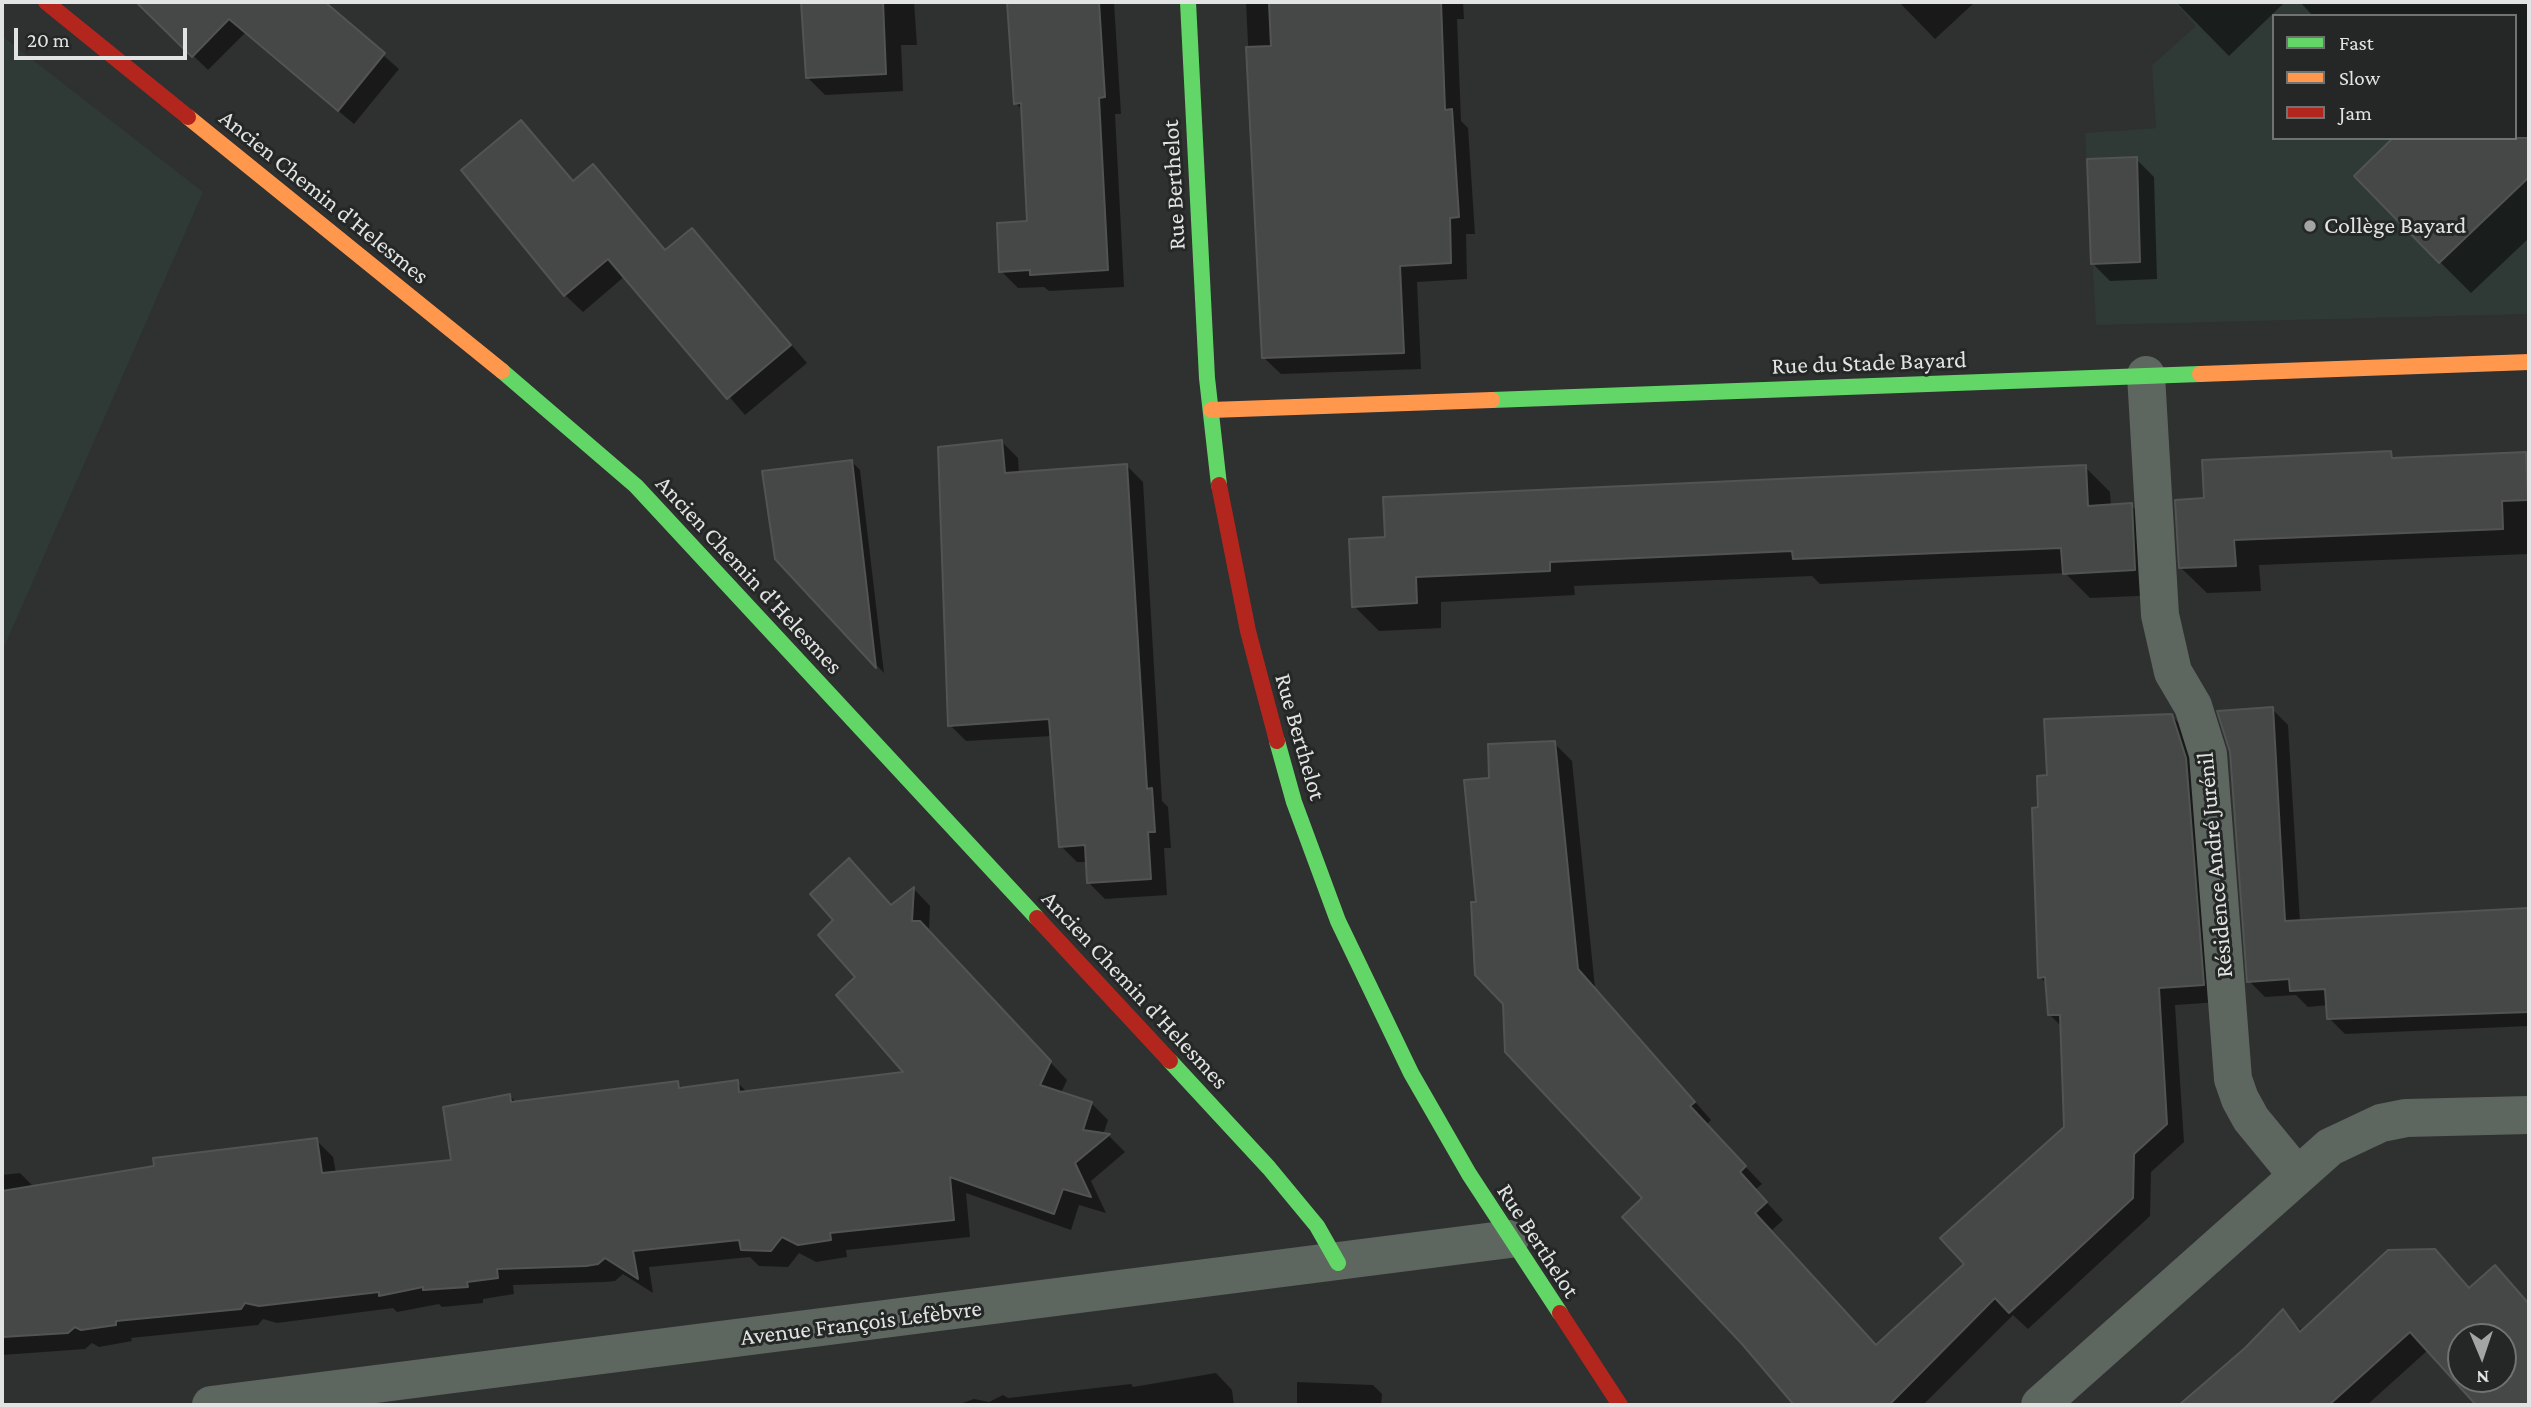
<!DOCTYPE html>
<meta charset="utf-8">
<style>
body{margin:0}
#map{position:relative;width:2531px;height:1407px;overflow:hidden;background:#2f3030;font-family:"Crimson Pro",serif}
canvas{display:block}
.frame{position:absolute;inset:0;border:4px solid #e2e4e3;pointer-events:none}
.legend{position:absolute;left:2272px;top:14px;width:245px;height:126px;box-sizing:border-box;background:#242726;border:2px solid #707372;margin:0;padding:9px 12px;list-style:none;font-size:21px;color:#e2e4e3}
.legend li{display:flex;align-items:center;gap:14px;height:35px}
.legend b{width:35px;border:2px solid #707372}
.north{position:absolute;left:2447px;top:1323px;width:70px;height:70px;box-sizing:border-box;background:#242726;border:2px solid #707372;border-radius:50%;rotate:178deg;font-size:19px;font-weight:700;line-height:28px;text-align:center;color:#e2e4e3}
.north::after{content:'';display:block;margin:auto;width:24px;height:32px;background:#a3a5a4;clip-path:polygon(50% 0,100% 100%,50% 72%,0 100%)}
.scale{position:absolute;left:14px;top:28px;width:173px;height:32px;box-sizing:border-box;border:4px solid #e2e4e3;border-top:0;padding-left:9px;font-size:21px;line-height:24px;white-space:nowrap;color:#e2e4e3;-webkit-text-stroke:5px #242726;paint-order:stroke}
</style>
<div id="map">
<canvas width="2531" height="1407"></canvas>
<div class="frame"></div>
<ul class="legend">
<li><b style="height:9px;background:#63d668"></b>Fast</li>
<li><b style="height:9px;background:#ff974d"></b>Slow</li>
<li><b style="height:9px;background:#b3261e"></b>Jam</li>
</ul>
<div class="north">N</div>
<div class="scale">20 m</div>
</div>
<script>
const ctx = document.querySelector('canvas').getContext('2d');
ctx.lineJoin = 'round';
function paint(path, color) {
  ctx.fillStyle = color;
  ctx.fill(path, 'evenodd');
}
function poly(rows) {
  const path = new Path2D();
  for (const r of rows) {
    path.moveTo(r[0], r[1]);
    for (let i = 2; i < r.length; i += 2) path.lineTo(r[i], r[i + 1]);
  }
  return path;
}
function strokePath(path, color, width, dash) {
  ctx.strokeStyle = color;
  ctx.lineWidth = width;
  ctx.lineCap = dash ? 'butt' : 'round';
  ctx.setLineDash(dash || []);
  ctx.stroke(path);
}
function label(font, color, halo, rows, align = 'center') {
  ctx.font = font + ' "Crimson Pro",serif';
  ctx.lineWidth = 6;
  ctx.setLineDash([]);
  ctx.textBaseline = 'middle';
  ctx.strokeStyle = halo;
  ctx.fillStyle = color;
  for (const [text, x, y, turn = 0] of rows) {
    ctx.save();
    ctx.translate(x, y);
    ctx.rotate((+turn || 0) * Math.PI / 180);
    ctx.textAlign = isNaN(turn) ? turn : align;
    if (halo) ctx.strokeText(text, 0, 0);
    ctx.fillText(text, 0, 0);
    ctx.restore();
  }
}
const built = poly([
 [2174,2,2529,2,2529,314,2096,325,2085,133,2156,128,2152,65,2196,26],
 [2274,16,2515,16,2515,138,2274,138],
 [2,36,203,192,2,652]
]);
const shadow = poly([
 [167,2,279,2,284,7,288,2,322,2,399,69,354,124,245,33,208,70,153,16],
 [803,2,914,2,917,45,901,45,903,91,825,95,807,77],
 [1009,2,1114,2,1121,114,1115,114,1124,287,1049,291,1044,287,1018,288,1001,271,1029,223,1023,110,1015,103],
 [1246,2,1463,2,1464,19,1457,19,1461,121,1468,128,1475,234,1466,234,1467,279,1417,282,1421,369,1281,374,1263,357],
 [1899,2,1975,2,1935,39],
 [2176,2,2285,2,2229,56],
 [2300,2,2529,2,2529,238,2471,293,2440,262,2515,138,2515,16,2313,16],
 [521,122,574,182,593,166,667,251,692,230,807,363,745,415,625,276,583,312,565,295],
 [2136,159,2154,177,2157,279,2110,281,2092,263],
 [1002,442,1018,458,1019,474,1127,466,1143,482,1162,801,1168,807,1171,848,1164,848,1167,895,1105,899,1089,883,1088,862,1077,862,1061,846,1052,736,966,741,950,725],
 [2390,453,2397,460,2526,454,2529,458,2528,554,2259,565,2261,591,2207,593,2181,568,2206,500],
 [852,462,860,470,884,673,776,558],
 [2085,467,2110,492,2111,506,2131,505,2156,530,2160,595,2090,598,2065,573,1820,584,1812,576,1574,586,1575,595,1441,602,1441,628,1379,631,1354,606,1351,541],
 [2272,709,2288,725,2300,922,2529,910,2529,1026,2345,1034,2329,1018,2328,1005,2308,1007,2296,995,2265,997,2249,981],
 [2172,716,2189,733,2220,1002,2175,1005,2184,1142,2151,1172,2150,1216,2028,1329,2013,1315,1923,1405,1797,1405,1743,1343,1505,1003,1478,903,1491,779,1554,743,1572,761,1595,988,1711,1120,1706,1125,1762,1184,1755,1190,1783,1220,1771,1231,1877,1347,1966,1264,2066,1128,2063,1028,2049,1014,2047,984,2040,977,2040,808,2048,776],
 [914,889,930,906,929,932,1067,1080,1061,1093,1091,1103,1108,1120,1103,1135,1109,1136,1125,1152,1091,1181,1106,1213,1079,1205,1071,1230,966,1193,970,1237,846,1250,847,1257,816,1262,799,1253,788,1267,759,1266,750,1257,649,1267,653,1293,623,1274,615,1281,604,1282,513,1285,514,1294,483,1299,483,1303,442,1307,439,1304,397,1312,393,1308,277,1323,263,1319,258,1325,131,1338,132,1341,99,1347,92,1343,85,1349,2,1355,2,1175,20,1173,35,1188,316,1140,333,1157,336,1173,453,1161,510,1096,517,1103,677,1083,684,1089,737,1082,748,1093,906,1073,857,977,892,906],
 [2495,1267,2529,1304,2529,1405,2479,1405,2428,1350,2367,1405,2183,1405,2283,1312,2303,1332,2470,1289],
 [2461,1337,2503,1337,2503,1379,2461,1379],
 [1216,1373,1232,1390,1234,1405,957,1405,974,1399,989,1402,1003,1395,1008,1398,1131,1384,1133,1387],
 [1297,1382,1373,1385,1382,1394,1381,1405,1297,1405]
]);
const building = poly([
 [136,2,325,2,385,53,338,111,229,19,192,57,136,2],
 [801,2,883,2,886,74,806,78,801,2],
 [1007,2,1099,2,1105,97,1099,98,1108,270,1030,275,1030,270,999,272,997,223,1027,221,1021,103,1014,104,1007,2],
 [1269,2,1441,2,1445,110,1452,109,1459,217,1450,218,1451,263,1400,266,1404,353,1262,358,1246,47,1271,46,1269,2],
 [521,120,573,181,593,164,665,250,692,228,791,345,727,399,608,259,564,296,461,170,521,120],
 [2393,138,2529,138,2529,177,2439,263,2354,176,2393,138],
 [2137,157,2140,262,2091,264,2087,159,2137,157],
 [1002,440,1005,473,1127,464,1147,789,1152,788,1155,832,1148,832,1151,879,1087,883,1085,845,1059,847,1049,719,948,726,938,447,1002,440],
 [2391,451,2392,458,2526,452,2528,500,2502,501,2503,529,2234,540,2236,566,2179,568,2175,500,2204,498,2202,460,2391,451],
 [852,460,876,668,775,559,762,471,852,460],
 [2086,465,2088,506,2132,503,2135,570,2063,574,2061,548,1793,559,1792,551,1550,562,1550,571,1416,577,1417,603,1352,607,1349,539,1385,537,1383,497,2086,465],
 [2273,707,2285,921,2529,908,2529,1012,2327,1019,2325,989,2290,991,2289,979,2247,982,2230,752,2217,711,2273,707],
 [2172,714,2186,758,2204,985,2159,988,2167,1124,2134,1154,2133,1198,2009,1313,1995,1298,1889,1405,1794,1405,1742,1344,1622,1217,1642,1198,1505,1052,1503,1004,1475,975,1471,902,1476,902,1464,780,1489,778,1488,744,1555,741,1578,969,1695,1102,1690,1106,1746,1166,1740,1172,1767,1202,1755,1213,1876,1345,1964,1264,1940,1238,2064,1127,2060,1015,2048,1015,2045,977,2038,978,2032,808,2038,807,2037,776,2047,775,2044,719,2172,714],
 [849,858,891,905,914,887,912,921,920,921,1051,1061,1040,1085,1092,1102,1083,1130,1110,1134,1075,1163,1091,1197,1063,1189,1054,1214,950,1177,954,1220,830,1233,831,1240,798,1245,782,1237,771,1251,741,1250,739,1240,633,1251,638,1279,605,1258,598,1264,586,1266,497,1269,498,1278,467,1282,468,1287,423,1290,423,1287,379,1296,379,1292,259,1306,245,1303,241,1309,116,1321,116,1325,81,1330,75,1327,68,1333,2,1337,2,1191,154,1166,153,1158,317,1138,322,1173,451,1160,443,1107,510,1094,511,1102,678,1081,679,1088,738,1080,739,1092,903,1072,836,995,855,977,818,935,833,920,810,894,849,858],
 [2435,1249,2469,1288,2495,1265,2529,1304,2529,1405,2476,1405,2410,1332,2329,1405,2179,1405,2245,1348,2283,1309,2300,1332,2388,1250,2435,1249],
 [2461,1337,2503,1337,2503,1379,2461,1379,2461,1337]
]);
const street = poly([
 [2146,375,2160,615,2173,672,2193,706,2208,754,2233,1079,2240,1099,2251,1119,2297,1175],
 [211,1405,1510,1239],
 [2040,1405,2330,1147,2381,1123,2406,1118,2529,1115]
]);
const fast = poly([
 [1188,2,1207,378,1219,485],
 [502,371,636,486,1037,918],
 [1492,400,2200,374],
 [1277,741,1294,802,1338,921,1411,1073,1469,1174,1560,1313],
 [1170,1061,1269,1168,1317,1226,1338,1263]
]);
const slow = poly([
 [188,117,502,371],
 [2200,374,2529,362],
 [1211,410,1492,400]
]);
const jam = poly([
 [46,2,188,117],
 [1219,485,1248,631,1277,741],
 [1037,918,1170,1061],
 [1560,1313,1620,1405]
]);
const markers = [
 [2310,226,7,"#a3a5a4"]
];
const streetNames = [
 ["Rue Berthelot",1174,185,-93],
 ["Ancien Chemin d'Helesmes",324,197,39],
 ["Rue du Stade Bayard",1869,363,-2],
 ["Ancien Chemin d'Helesmes",749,575,47],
 ["Rue Berthelot",1300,737,74],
 ["Résidence André Jurénil",2215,865,-95],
 ["Ancien Chemin d'Helesmes",1135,990,47],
 ["Rue Berthelot",1538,1241,57],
 ["Avenue François Lefèbvre",861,1323,-7]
];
const poiNames = [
 ["Collège Bayard",2324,226]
];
paint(built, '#2f3935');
paint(shadow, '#0007');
paint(building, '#464747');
strokePath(building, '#525454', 2);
strokePath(street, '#5d665f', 38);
strokePath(fast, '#63d668', 16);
strokePath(slow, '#ff974d', 16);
strokePath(jam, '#b3261e', 16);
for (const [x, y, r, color] of markers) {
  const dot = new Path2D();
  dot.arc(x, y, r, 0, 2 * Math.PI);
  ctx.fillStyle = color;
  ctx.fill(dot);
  strokePath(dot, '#242726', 2.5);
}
label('24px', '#e2e4e3', '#242726', streetNames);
label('24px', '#e2e4e3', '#242726', poiNames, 'left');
</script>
